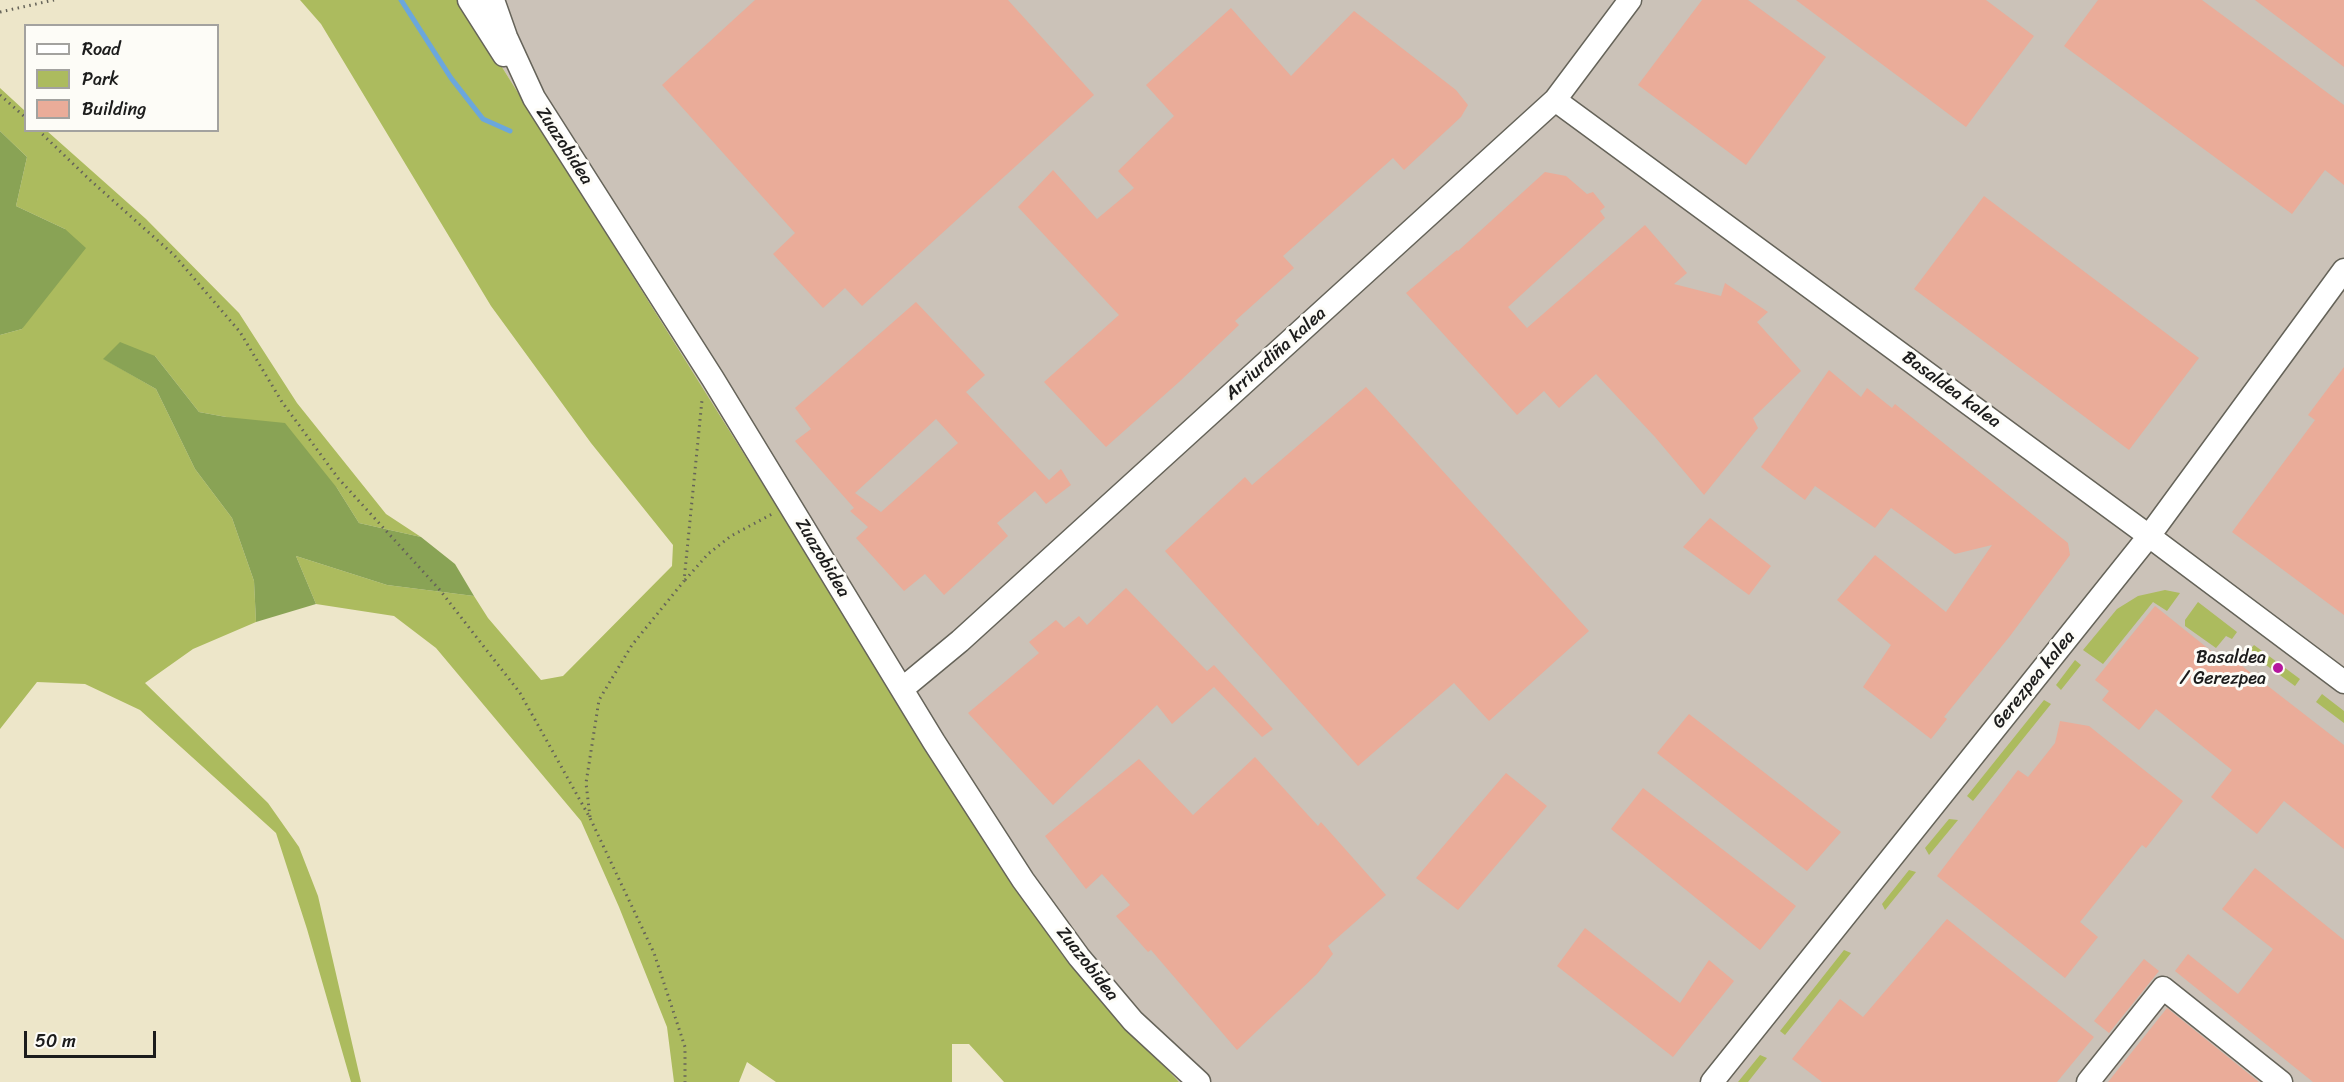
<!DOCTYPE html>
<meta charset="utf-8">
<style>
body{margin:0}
#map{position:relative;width:2344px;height:1082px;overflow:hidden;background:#ede6c9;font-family:Sriracha,sans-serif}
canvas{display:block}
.legend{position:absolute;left:24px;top:24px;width:195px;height:108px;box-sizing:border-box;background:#fdfcf7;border:2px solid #a3a29f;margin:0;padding:8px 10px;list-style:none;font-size:18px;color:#1c1c1c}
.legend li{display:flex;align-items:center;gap:12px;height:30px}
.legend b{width:30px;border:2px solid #a3a29f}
.scale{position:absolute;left:24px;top:1031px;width:132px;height:27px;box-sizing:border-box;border:3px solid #1c1c1c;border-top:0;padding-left:8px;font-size:18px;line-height:21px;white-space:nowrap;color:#1c1c1c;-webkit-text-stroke:4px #fdfcf7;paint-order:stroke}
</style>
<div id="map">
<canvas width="2344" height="1082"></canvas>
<ul class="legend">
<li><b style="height:8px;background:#fff"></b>Road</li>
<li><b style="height:16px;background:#acbb5e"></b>Park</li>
<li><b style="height:16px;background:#eaac99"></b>Building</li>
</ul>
<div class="scale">50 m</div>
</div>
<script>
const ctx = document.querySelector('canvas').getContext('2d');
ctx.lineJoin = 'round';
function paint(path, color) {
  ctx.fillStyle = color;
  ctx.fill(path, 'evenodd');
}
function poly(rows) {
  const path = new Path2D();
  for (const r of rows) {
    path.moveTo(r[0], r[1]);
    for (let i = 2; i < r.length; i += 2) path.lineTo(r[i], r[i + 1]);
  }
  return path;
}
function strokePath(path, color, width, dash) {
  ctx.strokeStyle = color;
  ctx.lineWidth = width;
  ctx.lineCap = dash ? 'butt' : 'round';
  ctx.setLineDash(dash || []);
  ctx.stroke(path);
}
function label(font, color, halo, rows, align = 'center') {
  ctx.font = font + ' Sriracha,sans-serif';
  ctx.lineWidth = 6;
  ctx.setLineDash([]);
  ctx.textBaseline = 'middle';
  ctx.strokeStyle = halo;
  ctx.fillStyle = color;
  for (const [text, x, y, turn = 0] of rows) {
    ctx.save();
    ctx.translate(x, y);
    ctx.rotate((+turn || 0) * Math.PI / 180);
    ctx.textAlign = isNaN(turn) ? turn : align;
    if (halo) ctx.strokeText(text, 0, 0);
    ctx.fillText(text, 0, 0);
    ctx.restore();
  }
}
const industrial = poly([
 [460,0,2344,0,2344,1082,1179,1082,1063,956,1008,876]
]);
const green = poly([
 [300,0,460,0,1008,876,1063,956,1179,1082,1004,1082,969,1044,952,1044,952,1082,776,1082,747,1062,739,1082,674,1082,667,1027,619,907,581,821,436,648,394,616,316,604,296,556,387,585,474,596,488,618,541,680,563,676,672,566,673,545,591,443,491,306,321,24],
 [0,88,25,111,26,130,47,131,146,219,239,313,297,403,386,514,421,537,359,523,337,488,226,417,199,412,155,356,104,359,156,389,195,469,232,518,254,581,256,622,193,649,145,683,268,803,299,847,318,896,361,1082,351,1082,307,929,276,833,140,710,85,684,37,682,0,729,0,335,22,329,65,229,16,206,27,157,0,131],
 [2165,590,2180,593,2167,611,2153,602,2103,664,2083,650,2117,609,2138,596],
 [2198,602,2237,632,2232,639,2226,636,2216,648,2185,626,2185,620],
 [2254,645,2300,679,2295,686,2248,652],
 [2075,660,2081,665,2061,690,2056,685],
 [2322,694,2344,711,2344,723,2316,702],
 [2044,700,2051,704,1973,801,1967,796],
 [1949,819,1958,820,1929,855,1925,848],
 [1909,870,1916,872,1885,910,1882,904],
 [1844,950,1851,953,1785,1035,1780,1031],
 [1760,1055,1767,1058,1748,1082,1738,1082]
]);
const forest = poly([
 [0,131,27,157,16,206,65,229,86,248,22,329,0,335],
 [120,342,155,356,199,412,226,417,285,423,337,488,359,523,421,537,455,564,474,596,387,585,296,556,316,604,256,622,254,581,232,518,195,469,156,389,103,359]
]);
const stream = poly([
 [401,0,451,78,483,119,510,131]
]);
const building = poly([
 [755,0,1008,0,1094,95,862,306,845,288,823,308,773,254,795,233,662,85],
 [1702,0,1748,0,1826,57,1746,165,1638,85],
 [1796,0,1986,0,2034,36,1966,127],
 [2098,0,2202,0,2344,105,2344,185,2325,170,2292,214,2064,46],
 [2255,0,2344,0,2344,67],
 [1231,8,1291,76,1354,11,1456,90,1468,105,1461,117,1404,170,1393,158,1283,256,1294,268,1235,321,1239,325,1179,382,1106,447,1044,382,1119,315,1018,207,1053,170,1097,219,1134,188,1118,171,1174,116,1146,85],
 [1545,172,1566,176,1587,194,1593,192,1605,207,1600,211,1605,218,1508,307,1527,328,1645,225,1687,273,1674,284,1721,296,1725,283,1768,312,1757,322,1801,371,1753,418,1758,428,1704,495,1655,437,1596,374,1559,408,1544,391,1517,415,1406,293,1457,250,1458,251],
 [1984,196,2199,358,2129,450,1914,289],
 [916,302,985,375,966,392,1049,480,1061,469,1071,485,1046,504,1035,491,997,523,1008,536,944,595,925,574,904,591,856,538,868,527,850,511,854,508,795,441,811,429,795,408],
 [936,419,958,443,881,512,855,493],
 [2344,367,2344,615,2232,532,2315,420,2308,415],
 [1829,370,1861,397,1867,388,1892,408,1895,404,2068,543,2070,555,2010,636,1944,717,1947,719,1931,739,1863,687,1891,645,1837,600,1875,555,1946,612,1992,545,1955,554,1891,508,1875,528,1815,486,1805,500,1761,467],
 [1366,387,1589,631,1489,721,1454,683,1358,766,1165,551,1245,477,1252,485],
 [1710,518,1771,566,1749,595,1683,547],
 [1126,588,1207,671,1214,665,1273,729,1262,737,1214,687,1172,724,1157,705,1053,805,968,713,1039,653,1029,642,1056,620,1064,628,1079,616,1087,625],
 [2155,606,2220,658,2224,652,2344,745,2344,849,2284,801,2257,834,2211,797,2232,770,2156,709,2139,730,2102,700,2109,691,2095,680],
 [1689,714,1841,832,1807,871,1657,753],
 [2060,721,2089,726,2183,801,2146,848,2142,845,2080,922,2098,937,2065,978,1937,876,2018,770,2028,777,2055,743],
 [1255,757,1318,826,1321,822,1386,895,1328,946,1333,954,1317,974,1237,1050,1151,950,1148,952,1116,916,1130,905,1102,874,1086,889,1045,836,1139,759,1193,815],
 [1506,773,1547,806,1458,910,1416,878],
 [1643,788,1796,906,1760,950,1611,829],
 [2255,868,2344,940,2344,1082,2313,1082,2175,971,2188,954,2238,994,2273,949,2222,909],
 [1947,919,2094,1037,2057,1082,1822,1082,1792,1059,1840,999,1863,1017],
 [1585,928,1680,1003,1709,960,1734,981,1673,1057,1557,966],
 [2144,959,2159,971,2109,1033,2094,1021],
 [2167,1008,2259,1082,2108,1082]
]);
const path = poly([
 [0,12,54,0],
 [0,95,26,118],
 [38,130,91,181,174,255,240,332,282,402,338,478,439,589,520,693,590,818,654,953,685,1047,685,1082],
 [685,580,708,554,731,536,772,514],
 [590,817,586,783,599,700,632,645,684,581,702,400]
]);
const minor = poly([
 [469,0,504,55],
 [493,0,506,37,534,98,713,379,934,742,1023,880,1079,957,1133,1021,1199,1082],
 [1555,100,2149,536,2344,682],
 [902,689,960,641,1555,100,1630,0],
 [1712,1082,2149,536,2344,270],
 [2088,1082,2163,988,2281,1082]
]);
const markers = [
 [2278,668,6,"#b5179e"]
];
const streetNames = [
 ["Zuazobidea",564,146,57],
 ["Arriurdiña kalea",1276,354,-42],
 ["Basaldea kalea",1951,390,36],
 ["Zuazobidea",822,558,59],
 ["Gerezpea kalea",2034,680,-51],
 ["Zuazobidea",1087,964,52]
];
const poiNames = [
 ["Basaldea",2266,658],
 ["/ Gerezpea",2266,679]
];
paint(industrial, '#cbc2b8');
paint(green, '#acbb5e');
paint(forest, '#89a355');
strokePath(stream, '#6ba7dc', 5);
paint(building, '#eaac99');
strokePath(minor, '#656359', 25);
strokePath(path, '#656359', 3, [1.5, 4.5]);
strokePath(minor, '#fff', 22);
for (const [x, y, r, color] of markers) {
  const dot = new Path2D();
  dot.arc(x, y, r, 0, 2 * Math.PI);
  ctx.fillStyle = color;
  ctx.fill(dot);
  strokePath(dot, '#fdfcf7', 2);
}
label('18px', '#1c1c1c', '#fdfcf7', streetNames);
label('18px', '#1c1c1c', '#fdfcf7', poiNames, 'right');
</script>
